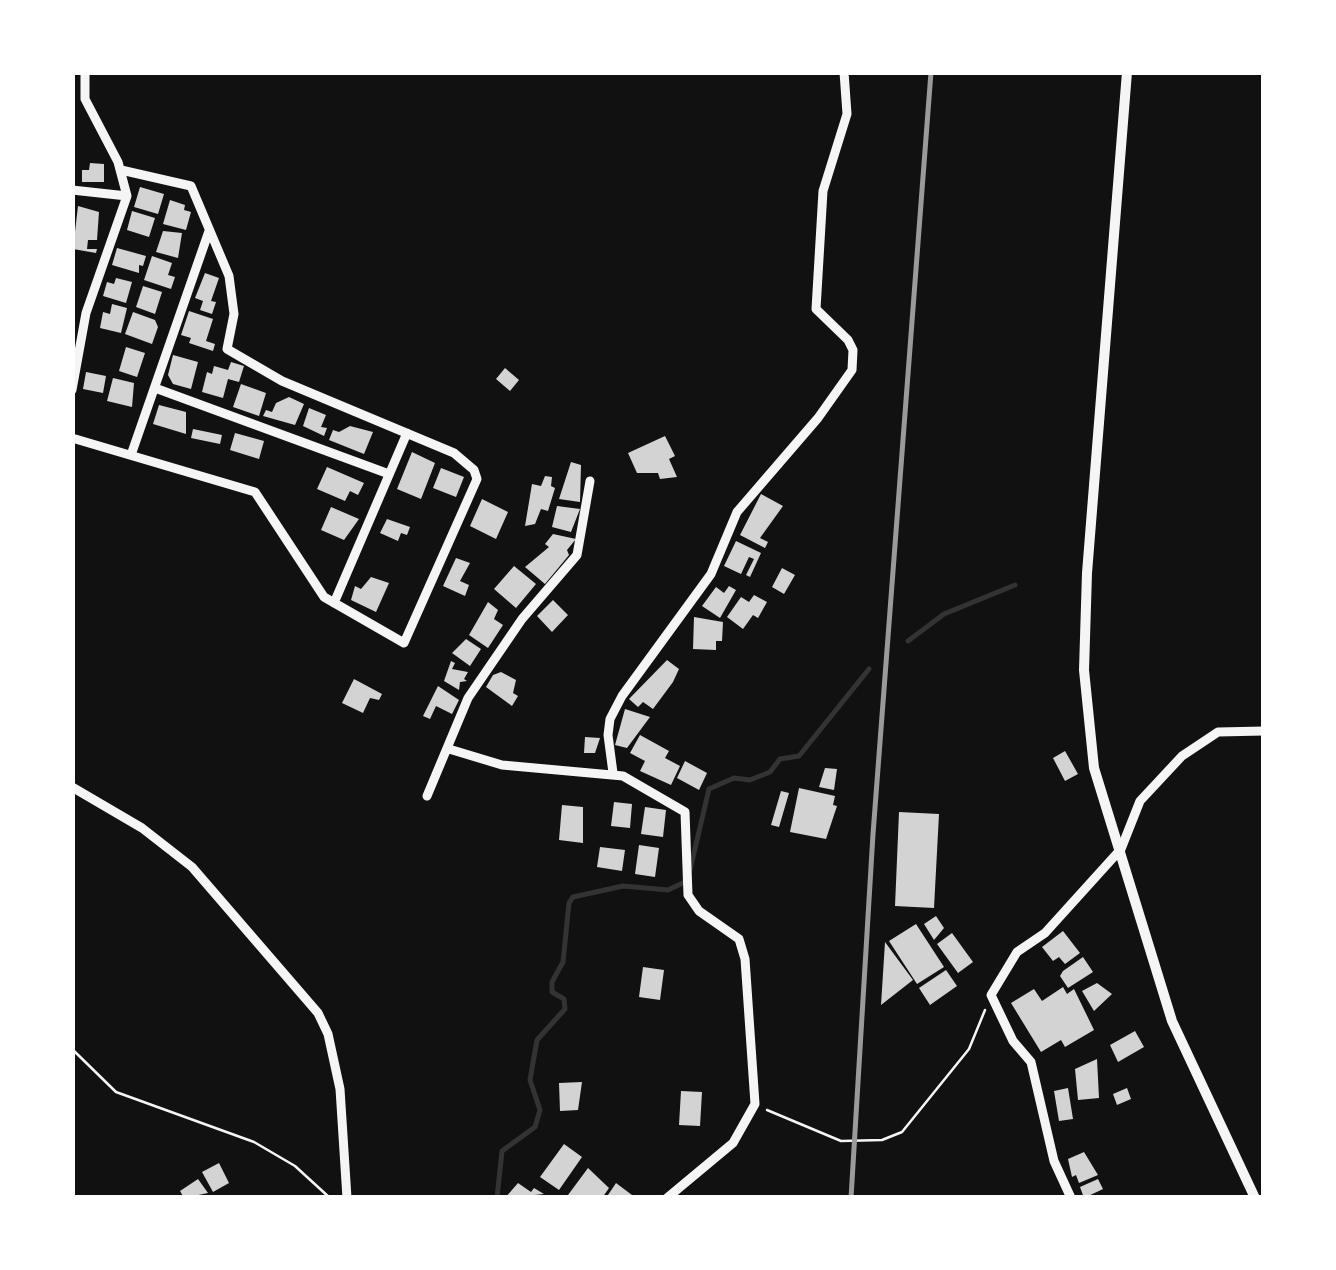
<!DOCTYPE html>
<style>
body{margin:0}
#map{position:relative;width:1336px;height:1270px;overflow:hidden;background:#111;font-family:"Sofia Sans Condensed",sans-serif}
canvas{display:block}
.frame{position:absolute;inset:0;border:75px solid #fff;pointer-events:none}
</style>
<div id="map">
<canvas width="1336" height="1270"></canvas>
<div class="frame"></div>
</div>
<script>
const ctx = document.querySelector('canvas').getContext('2d');
ctx.lineJoin = 'round';
function poly(rows) {
  const path = new Path2D();
  for (const r of rows) {
    path.moveTo(r[0], r[1]);
    for (let i = 2; i < r.length; i += 2) path.lineTo(r[i], r[i + 1]);
  }
  return path;
}
function strokePath(path, color, width, dash) {
  ctx.strokeStyle = color;
  ctx.lineWidth = width;
  ctx.lineCap = dash ? 'butt' : 'round';
  ctx.setLineDash(dash || []);
  ctx.stroke(path);
}
function paint(path, color) {
  ctx.fillStyle = color;
  ctx.fill(path, 'evenodd');
}
const stream = poly([
 [908,641,944,614,1015,585],
 [690,870,709,789,734,778,750,780,770,772,780,759,799,756,869,669],
 [497,1198,502,1151,535,1127,540,1110,530,1080,537,1040,565,1009,564,999,552,992,552,982,563,962,569,903,573,897,623,886,668,890,687,881]
]);
const building = poly([
 [90,163,104,164,104,182,82,182,82,170,89,170],
 [140,187,164,194,158,214,134,207],
 [170,200,185,205,184,210,191,212,186,230,163,224],
 [78,206,99,212,97,240,88,240,87,249,97,249,96,253,73,249],
 [132,211,155,218,149,237,127,230],
 [163,231,182,233,178,258,156,252],
 [117,248,146,256,143,266,139,265,139,273,112,265],
 [152,256,172,263,168,275,175,277,171,289,144,280],
 [205,273,219,278,211,301,216,302,212,314,200,310,203,301,195,298],
 [116,278,132,282,126,303,103,296,107,282,114,284],
 [143,286,162,292,155,314,136,307],
 [112,304,127,308,121,333,100,328,103,312,110,314],
 [189,311,213,319,206,341,215,344,213,351,189,343,191,338,181,335],
 [133,312,155,320,158,327,152,344,125,334],
 [126,347,145,353,137,377,119,371],
 [173,355,198,362,191,389,173,384,168,375],
 [231,362,244,366,239,382,228,379,223,398,202,392,207,372,212,374,214,366,228,370],
 [505,368,519,380,510,391,496,379],
 [86,372,106,376,103,393,83,389],
 [113,378,134,383,132,407,107,401],
 [241,384,266,393,259,416,233,407],
 [289,397,304,404,295,425,263,416,266,410,272,412,276,403],
 [159,405,186,412,186,434,153,424],
 [309,408,326,415,321,427,327,428,324,436,303,426],
 [350,426,373,432,364,454,329,440,333,430,339,432],
 [193,429,222,435,220,444,191,438],
 [235,433,264,441,259,459,230,450],
 [665,436,675,456,669,459,677,477,660,479,658,473,637,473,628,453],
 [412,452,435,463,421,499,397,489],
 [571,462,581,465,580,502,559,499],
 [327,467,364,483,358,495,350,491,345,501,317,489],
 [441,468,464,477,456,497,433,488],
 [545,476,552,477,551,486,555,488,548,511,541,509,535,524,525,526,532,484,541,486],
 [761,494,783,506,760,538,768,542,765,548,740,535],
 [482,499,508,512,496,539,470,526],
 [557,506,580,509,571,532,552,527],
 [331,507,359,519,344,540,321,530],
 [387,519,410,527,407,535,401,533,398,541,380,533],
 [553,534,576,539,567,550,569,555,545,584,525,567,549,547,545,544],
 [736,541,761,553,750,577,746,575,754,559,749,557,741,574,724,566],
 [456,558,470,563,460,581,469,585,465,596,443,586],
 [514,566,536,584,516,608,494,589],
 [782,568,795,575,784,594,772,587],
 [371,577,389,583,376,612,351,600,355,586,361,589],
 [729,586,736,590,720,618,702,606,716,587,724,593],
 [754,595,767,602,758,618,753,615,743,629,727,617,741,597,749,602],
 [553,600,568,615,552,632,537,616],
 [488,602,498,610,494,619,503,625,488,648,469,635],
 [694,617,723,622,722,641,716,641,716,650,693,649],
 [466,639,481,649,470,666,452,653],
 [667,660,679,669,673,682,653,709,643,702,638,707,629,699],
 [451,661,455,663,452,669,468,672,464,679,467,681,460,682,459,690,444,681],
 [501,672,516,680,513,693,518,696,512,706,486,687,493,675],
 [354,679,382,694,379,700,370,698,363,713,342,703],
 [438,686,459,700,452,714,436,706,430,719,423,716],
 [625,709,650,717,627,748,615,745],
 [640,735,669,751,665,758,680,766,671,785,640,771,645,761,630,753],
 [585,737,600,738,595,753,584,753],
 [1065,751,1078,774,1065,781,1053,758],
 [685,761,707,773,699,790,677,778],
 [825,768,837,769,834,790,819,787],
 [799,788,835,796,833,805,837,806,826,839,790,832],
 [781,791,789,793,779,827,771,825],
 [614,802,632,804,630,828,611,826],
 [562,805,583,807,583,843,559,840],
 [645,807,666,810,663,837,641,834],
 [899,812,939,814,934,908,895,906],
 [639,845,659,848,655,877,635,874],
 [600,847,625,850,622,871,597,867],
 [936,916,944,928,934,940,924,924],
 [916,924,944,967,917,984,889,941],
 [1063,931,1080,953,1065,964,1059,957,1053,961,1042,947],
 [952,933,973,962,958,973,937,944],
 [885,942,913,980,881,1005],
 [1083,957,1093,972,1068,988,1060,976,1063,971],
 [643,967,664,970,660,1000,639,997],
 [946,970,957,986,930,1005,919,988],
 [1097,983,1112,994,1094,1011,1082,991],
 [1063,987,1067,994,1074,989,1094,1030,1065,1047,1061,1040,1041,1052,1011,1003,1034,989,1042,1001],
 [1135,1031,1144,1047,1118,1062,1110,1045],
 [1097,1059,1099,1098,1078,1100,1075,1069],
 [582,1082,578,1110,560,1111,559,1083],
 [1068,1088,1073,1119,1059,1121,1054,1091],
 [1127,1088,1131,1099,1117,1105,1113,1094],
 [681,1091,702,1092,700,1126,679,1125],
 [564,1144,582,1157,559,1190,540,1177],
 [1084,1152,1098,1175,1079,1183,1076,1175,1072,1177,1068,1159],
 [219,1163,229,1183,213,1192,202,1172],
 [588,1168,609,1188,602,1198,571,1198,568,1195],
 [198,1179,208,1193,184,1198,180,1191],
 [1098,1179,1103,1189,1084,1198,1080,1187],
 [518,1183,531,1192,534,1188,544,1194,505,1198],
 [616,1183,632,1195,630,1198,606,1198]
]);
const path = poly([
 [72,1049,116,1092,254,1142,295,1166,330,1198],
 [767,1110,841,1141,882,1140,902,1132,969,1049,985,1010]
]);
const minor = poly([
 [72,190,127,196],
 [155,388,389,474],
 [72,390,86,313,127,196,118,162,85,99,85,72],
 [72,438,255,492,324,597,404,643,477,479,474,470,454,453,282,381,227,349,234,314,229,276,191,186,121,170],
 [131,455,209,231],
 [334,603,407,433],
 [449,749,502,765,623,776,685,812,688,895,699,911,739,939,745,959,755,1104,733,1143,667,1198],
 [613,773,608,735,610,719,622,696,711,574,737,512,818,418,852,370,853,350,848,340,816,309,823,191,847,114,844,72],
 [72,787,142,828,192,867,318,1013,328,1034,340,1089,347,1198],
 [427,796,468,698,522,619,577,555,590,481],
 [1071,1198,1054,1161,1031,1062,1013,1041,991,995,1017,952,1045,933,1121,849,1140,801,1182,756,1218,732,1264,731]
]);
const tertiary = poly([
 [1127,72,1087,573,1084,670,1094,768,1172,1021,1255,1198]
]);
const rail = poly([
 [851,1198,873,834,931,72]
]);
strokePath(stream, '#333', 5);
paint(building, '#d3d3d3');
strokePath(path, '#f5f5f5', 2.5);
strokePath(minor, '#f5f5f5', 9);
strokePath(tertiary, '#f5f5f5', 10);
strokePath(rail, '#9a9a9a', 5);
</script>
